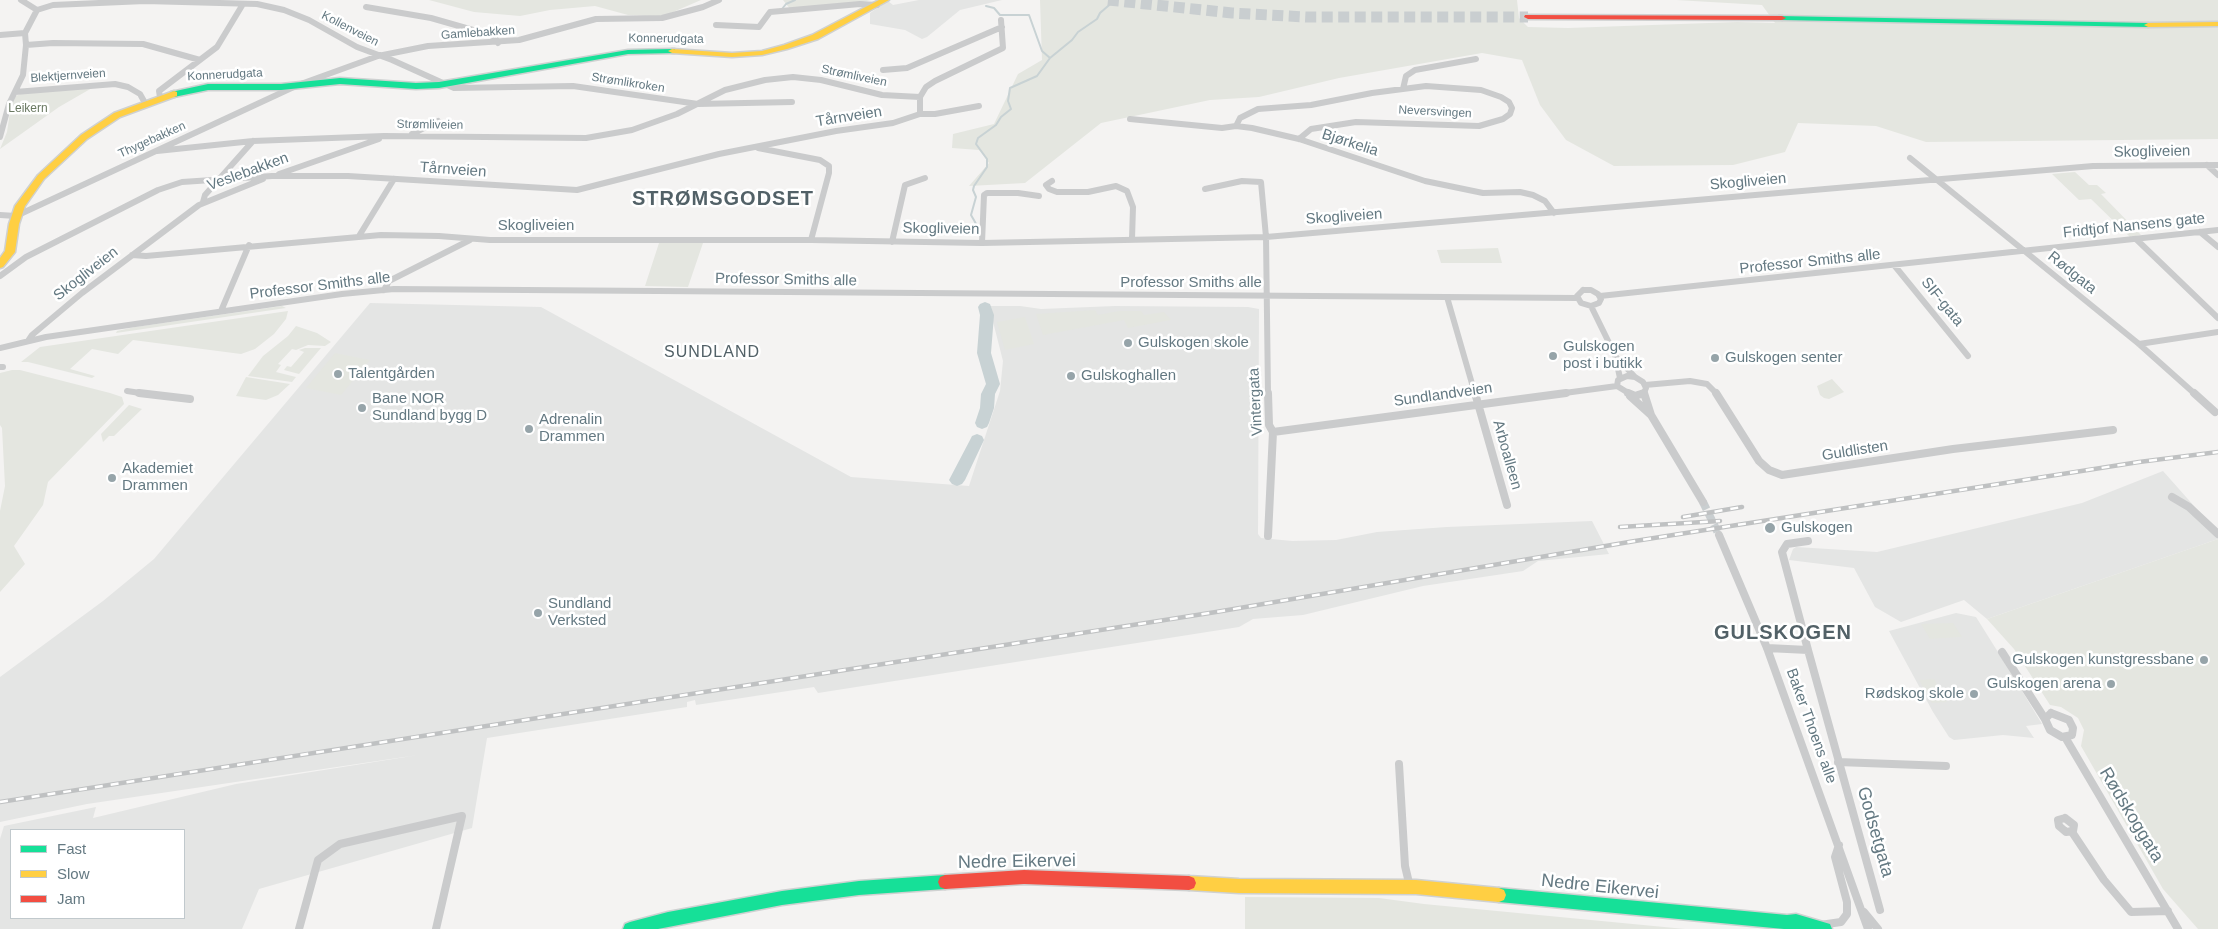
<!DOCTYPE html>
<meta charset="utf-8">
<style>
body{margin:0}
#map{position:relative;width:2218px;height:929px;overflow:hidden;background:#f4f3f2;font-family:Arial,sans-serif}
canvas{display:block}
.legend{position:absolute;left:10px;top:829px;width:175px;height:90px;box-sizing:border-box;background:#fff;border:1px solid #c1c9cd;margin:0;padding:6px 9px;list-style:none;font-size:15px;color:#647982}
.legend li{display:flex;align-items:center;gap:10px;height:25px}
.legend b{width:25px;border:1px solid #c1c9cd}
</style>
<div id="map">
<canvas width="2218" height="929"></canvas>
<ul class="legend">
<li><b style="height:6px;background:#16e098"></b>Fast</li>
<li><b style="height:6px;background:#ffcf43"></b>Slow</li>
<li><b style="height:6px;background:#f24e42"></b>Jam</li>
</ul>
</div>
<script>
const ctx = document.querySelector('canvas').getContext('2d');
ctx.lineJoin = 'round';
function paint(path, color) {
  ctx.fillStyle = color;
  ctx.fill(path, 'evenodd');
}
function poly(rows) {
  const path = new Path2D();
  for (const r of rows) {
    path.moveTo(r[0], r[1]);
    for (let i = 2; i < r.length; i += 2) path.lineTo(r[i], r[i + 1]);
  }
  return path;
}
function strokePath(path, color, width, dash) {
  ctx.strokeStyle = color;
  ctx.lineWidth = width;
  ctx.lineCap = dash ? 'butt' : 'round';
  ctx.setLineDash(dash || []);
  ctx.stroke(path);
}
function label(font, color, halo, rows, align = 'center') {
  ctx.font = font + ' Arial,sans-serif';
  ctx.lineWidth = 5;
  ctx.setLineDash([]);
  ctx.textBaseline = 'middle';
  ctx.strokeStyle = halo;
  ctx.fillStyle = color;
  for (const [text, x, y, turn = 0] of rows) {
    ctx.save();
    ctx.translate(x, y);
    ctx.rotate((+turn || 0) * Math.PI / 180);
    ctx.textAlign = isNaN(turn) ? turn : align;
    if (halo) ctx.strokeText(text, 0, 0);
    ctx.fillText(text, 0, 0);
    ctx.restore();
  }
}
const built = poly([
 [919,0,1002,0,960,10,927,37,922,39,905,30,870,24,870,13,888,1,893,5],
 [370,303,541,307,851,477,969,486,1000,391,1003,361,989,306,1020,306,1041,309,1115,306,1248,307,1259,309,1258,534,1261,538,1292,541,1336,540,1377,532,1447,527,1592,521,1609,554,1538,561,1523,571,1423,586,1303,615,1253,619,1239,627,818,693,814,687,696,705,695,700,687,702,687,707,487,738,472,828,259,889,242,929,0,929,0,839,4,826,96,807,93,818,236,784,418,755,87,804,0,822,0,677,103,601,154,559],
 [11,830,184,830,184,918,11,918],
 [2163,471,2218,533,2218,539,1987,619,1964,600,1901,622,1875,607,1854,568,1789,560,1793,549,1796,547,1877,552,2082,503],
 [1956,613,1976,617,2013,676,2042,724,2026,726,2034,738,2003,735,1954,740,1949,737,1933,712,1889,631]
]);
const green = poly([
 [429,0,701,0,664,16,628,15,595,6,550,10,520,16,474,12],
 [783,0,871,0,849,5,790,9],
 [1040,0,1517,0,1519,18,1528,27,1568,28,1737,22,1775,23,1762,5,1676,0,2218,0,2218,139,1926,142,1876,126,1798,123,1785,152,1733,165,1614,166,1566,140,1540,105,1522,60,1482,53,1339,78,1259,97,1210,100,1101,123,1025,183,969,186,989,163,979,150,952,148,953,134,994,124,1018,74,1042,60],
 [92,88,59,107,0,149,7,132,11,105,16,96,24,92],
 [2075,172,2089,185,2097,185,2106,193,2101,194,2141,235,2130,237,2091,199,2079,200,2052,174],
 [659,243,703,243,688,287,645,286],
 [1498,248,1502,263,1441,263,1437,250],
 [282,306,286,308,116,333,117,331,135,327],
 [1095,310,1098,315,1119,311,1141,311,1144,315,1164,312,1171,320,1128,328,1124,320,1043,335,1036,314],
 [288,311,286,319,274,334,255,349,241,354,133,340,118,354,92,349,70,369,95,376,92,378,28,362,21,362,40,347],
 [1025,317,1034,344,1005,350,997,322],
 [296,326,317,333,331,342,325,346,308,345,296,350,292,349,278,364,281,365,276,372,296,377,292,382,248,376,263,356,288,336],
 [305,348,321,348,299,374,284,370,287,366,291,367,304,352,299,350],
 [335,353,370,360,341,395,306,388],
 [12,370,20,370,110,393,122,397,124,404,48,482,43,505,14,546,25,564,0,592,0,511,5,486,2,428,0,425,0,373],
 [246,377,290,384,278,395,266,400,236,396],
 [1832,379,1844,392,1829,399,1824,398,1820,395,1817,386],
 [129,405,142,409,114,436,109,436,103,442,101,434],
 [2218,539,2218,929,2198,929,2163,889,2081,746,2084,730,2078,718,2061,707,2050,705,2014,649,1987,619],
 [1953,623,1962,637,1930,639,1921,624],
 [1934,679,1947,702,1932,703,1919,680],
 [1245,897,1379,898,1424,904,1685,929,1245,929]
]);
const stream = poly([
 [782,9,786,4,795,0],
 [1050,58,1072,40,1078,32,1097,19,1100,13,1115,0],
 [980,236,978,234,979,229,971,215,976,197,973,190,974,186,987,167,987,159,976,144,978,138,996,125,1001,117,1011,109,1008,101,1010,88,1037,76,1050,58,1042,51,1029,15,1000,15,994,8,986,6]
]);
const river = poly([
 [985,302,990,304,994,315,991,353,1000,384,995,394,994,408,989,423,987,427,982,429,977,427,975,423,980,408,981,394,986,384,977,353,980,315,978,307,980,304,985,302],
 [977,434,982,436,984,440,965,480,962,484,957,486,952,484,949,480,970,440,972,436,977,434]
]);
const streetTunnel = poly([
 [1703,502,1719,535]
]);
const highwayTunnel = poly([
 [1108,0,1232,13,1306,17,1528,17]
]);
const streetFar1 = poly([
 [21,0,37,10],
 [366,7,431,18,494,36,498,43],
 [37,10,53,5,145,1,257,4,284,10,309,20,357,47,392,60,454,88,573,86,698,104,792,102],
 [716,25,759,27,770,12,860,4,877,5],
 [0,35,25,33],
 [26,45,53,43,143,44,200,60],
 [883,70,907,68,1002,27],
 [1403,89,1406,76,1415,70,1476,59],
 [15,92,115,84,128,87,140,94,145,103],
 [160,97,159,91,217,47,243,4],
 [920,97,926,87,935,81,1003,48,1001,20],
 [920,114,935,114,979,106],
 [1130,119,1222,128,1236,126,1252,128,1299,139,1425,181,1483,193,1520,192,1533,195,1545,201,1554,213],
 [1236,126,1240,118,1258,109,1311,105,1372,93,1426,86,1481,90,1501,97,1509,102,1512,108,1510,114,1503,119,1479,126,1356,122,1311,129,1299,139],
 [412,134,438,121],
 [0,137,9,104,23,75,26,45,25,33,37,10],
 [758,148,820,160,829,166,829,173,811,240],
 [157,151,253,141,384,136,586,138,632,130,677,114,725,90,765,80,793,77,821,80,882,95,920,97],
 [1910,158,2139,344,2195,394],
 [2207,165,2218,175],
 [279,174,379,139],
 [1052,181,1046,185,1049,189,1057,192,1088,192,1116,186,1127,191,1133,207,1132,239],
 [1205,189,1242,181,1261,182,1266,237,1268,394],
 [203,202,205,195,253,141],
 [0,215,16,216,298,85,378,56,428,46,519,40,596,19,662,18,703,7,719,0],
 [2200,232,2218,247],
 [359,236,394,179],
 [2136,239,2218,318],
 [892,242,905,185,925,178],
 [982,243,984,195,987,193,1018,193,1039,196],
 [132,255,146,256,381,235,439,236,490,240,811,240,982,243,1266,237,2093,166,2218,165],
 [1894,265,1968,356],
 [0,276,26,257,158,190,182,182,272,176,348,176,577,190,719,154,836,131,893,123,920,114,920,97],
 [384,290,389,281,470,240],
 [1583,290,1591,290,1598,294,1601,299,1599,303,1591,306,1581,303,1577,296,1583,290],
 [1600,296,2218,230],
 [1447,297,1475,394],
 [1591,306,1615,355,1620,378],
 [221,311,249,245],
 [28,341,32,335,82,293,199,205,263,179],
 [2139,344,2218,332],
 [0,348,46,337,342,294,394,289,1577,298],
 [1616,357,1635,377],
 [0,367,3,367],
 [1645,385,1690,381,1707,384,1717,394],
 [127,391,147,394],
 [1557,394,1617,386],
 [1630,394,1617,386,1618,380,1627,376,1635,377,1643,382,1646,388,1644,393,1641,394]
]);
const street = poly([
 [139,393,190,399],
 [1268,393,1269,425,1273,432,1268,536],
 [1475,393,1507,505],
 [1628,393,1635,396,1644,393],
 [1644,393,1651,415],
 [1716,393,1759,461,1769,470,1782,475,1953,449,2113,430],
 [2194,393,2215,412],
 [1630,396,1651,415,1703,502],
 [1273,432,1566,393],
 [2172,497,2189,507,2218,534],
 [1719,535,1767,648,1868,929],
 [1767,648,1808,650,1782,552,1787,544,1808,541],
 [1808,650,1880,910],
 [2002,652,2045,719],
 [2051,713,2069,720,2073,728,2072,735,2062,737,2050,730,2045,719,2051,713],
 [2065,737,2178,929],
 [1838,762,1946,766],
 [1399,764,1405,866,1410,887],
 [2065,818,2074,825,2073,831,2066,832,2059,826,2058,820,2065,818],
 [2072,832,2104,880,2131,912,2168,911],
 [1864,912,1878,929],
 [1820,925,1841,922,1847,914,1847,902,1835,857,1839,845],
 [299,929,318,860,340,844,462,816,436,929]
]);
const fast = poly([
 [1779,16,2148,23,2152,25,2148,27,1782,20,1778,18,1779,16],
 [672,49,675,49,675,53,628,54,439,88,416,89,340,84,281,90,208,90,174,97,170,94,171,92,208,84,281,84,340,78,416,83,439,82,628,50,672,49],
 [945,875,950,877,952,882,950,887,945,889,859,895,782,905,658,929,623,929,625,924,630,922,668,912,782,891,859,881,945,875],
 [1499,888,1787,915,1796,914,1830,924,1832,929,1784,929,1499,902,1494,900,1492,895,1494,890,1499,888]
]);
const slow = poly([
 [879,0,889,0,818,39,787,49,762,55,732,57,672,53,668,51,672,49,732,53,762,51,784,45,812,35,879,0],
 [2218,22,2218,26,2148,27,2144,25,2148,23,2218,22],
 [174,91,177,92,177,96,120,117,87,139,44,179,25,206,19,224,15,252,3,267,0,268,0,258,5,251,9,224,15,206,38,175,81,135,114,113,174,91],
 [1189,876,1239,879,1416,880,1499,888,1504,890,1506,895,1504,900,1499,902,1416,894,1239,893,1189,890,1184,888,1182,883,1184,878,1189,876]
]);
const jam = poly([
 [1525,15,1782,16,1786,18,1782,20,1528,19,1524,17,1525,15],
 [1024,870,1189,876,1194,878,1196,883,1194,888,1189,890,1024,884,945,889,940,887,938,882,940,877,945,875,1024,870]
]);
const rail = poly([
 [1683,517,1742,507],
 [1620,527,1720,521],
 [0,802,1216,612,1635,541,2139,462,2218,452]
]);
const markers = [
 [1128,343,5,"#96a4a9"],
 [1553,356,5,"#96a4a9"],
 [1715,358,5,"#96a4a9"],
 [338,374,5,"#96a4a9"],
 [1071,376,5,"#96a4a9"],
 [362,408,5,"#96a4a9"],
 [529,429,5,"#96a4a9"],
 [112,478,5,"#96a4a9"],
 [1770,528,6,"#96a4a9"],
 [538,613,5,"#96a4a9"],
 [2204,660,5,"#96a4a9"],
 [2111,684,5,"#96a4a9"],
 [1974,694,5,"#96a4a9"]
];
const farStreetnames = [
 ["Kollenveien",350,29,27],
 ["Gamlebakken",478,33,-4],
 ["Konnerudgata",666,39,1],
 ["Konnerudgata",225,75,-3],
 ["Blektjernveien",68,76,-4],
 ["Strømliveien",854,76,12],
 ["Strømlikroken",628,83,9],
 ["Neversvingen",1435,112,3],
 ["Strømliveien",430,125,1],
 ["Thygebakken",152,140,-24]
];
const farParknames = [
 ["Leikern",28,109]
];
const streetNames = [
 ["Tårnveien",849,117,-9],
 ["Bjørkelia",1350,143,18],
 ["Skogliveien",2152,152,-1],
 ["Tårnveien",453,170,4],
 ["Veslebakken",248,172,-20],
 ["Skogliveien",1748,182,-5],
 ["Skogliveien",1344,217,-4],
 ["Skogliveien",536,226],
 ["Fridtjof Nansens gate",2134,226,-6],
 ["Skogliveien",941,229,1],
 ["Professor Smiths alle",1810,262,-6],
 ["Rødgata",2072,273,39],
 ["Skogliveien",86,274,-38],
 ["Professor Smiths alle",786,280,1],
 ["Professor Smiths alle",1191,283],
 ["Professor Smiths alle",320,286,-7],
 ["SIF-gata",1942,302,51],
 ["Sundlandveien",1443,395,-8],
 ["Vintergata",1256,402,-93],
 ["Guldlisten",1855,451,-9],
 ["Arboalleen",1507,455,74],
 ["Baker Thoens alle",1811,726,70]
];
const poiNames = [
 ["Gulskogen skole",1138,343],
 ["Gulskogen",1563,347],
 ["post i butikk",1563,364],
 ["Gulskogen senter",1725,358],
 ["Talentgården",348,374],
 ["Gulskoghallen",1081,376],
 ["Bane NOR",372,399],
 ["Sundland bygg D",372,416],
 ["Adrenalin",539,420],
 ["Drammen",539,437],
 ["Akademiet",122,469],
 ["Drammen",122,486],
 ["Gulskogen",1781,528],
 ["Sundland",548,604],
 ["Verksted",548,621],
 ["Gulskogen kunstgressbane",2194,660,"right"],
 ["Gulskogen arena",2101,684,"right"],
 ["Rødskog skole",1964,694,"right"]
];
const neighbourhoodNames = [
 ["SUNDLAND",712,353]
];
const nearStreetnames = [
 ["Rødskoggata",2131,815,59],
 ["Godsetgata",1875,832,74],
 ["Nedre Eikervei",1017,862,-1],
 ["Nedre Eikervei",1600,887,6]
];
const districtNames = [
 ["STRØMSGODSET",723,199],
 ["GULSKOGEN",1783,633]
];
paint(built, '#e4e5e4');
paint(green, '#e4e6e0');
strokePath(stream, '#c8d2d4', 2);
paint(river, '#c8d2d4');
strokePath(streetTunnel, '#c9ced0', 8, [8, 4.5]);
strokePath(highwayTunnel, '#c9ced0', 11, [11, 5.5]);
strokePath(fast, '#cfd1d1', 3);
strokePath(slow, '#cfd1d1', 3);
strokePath(jam, '#cfd1d1', 3);
strokePath(streetFar1, '#cacbcc', 6);
strokePath(street, '#cacbcc', 8);
paint(fast, '#16e098');
paint(slow, '#ffcf43');
paint(jam, '#f24e42');
strokePath(rail, '#bfc1c2', 4.5);
strokePath(rail, '#fff', 2.5, [8]);
for (const [x, y, r, color] of markers) {
  const dot = new Path2D();
  dot.arc(x, y, r, 0, 2 * Math.PI);
  ctx.fillStyle = color;
  ctx.fill(dot);
  strokePath(dot, '#fff', 2);
}
label('12px', '#647982', '#fff', farStreetnames);
label('12px', '#6a7962', '#fff', farParknames);
label('15px', '#647982', '#fff', streetNames);
label('15px', '#647982', '#fff', poiNames, 'left');
ctx.letterSpacing = '1px';
label('16px', '#526167', '#fff', neighbourhoodNames);
ctx.letterSpacing = '0px';
label('18px', '#647982', '#fff', nearStreetnames);
ctx.letterSpacing = '1px';
label('bold 20px', '#526167', '#fff', districtNames);
ctx.letterSpacing = '0px';
</script>
